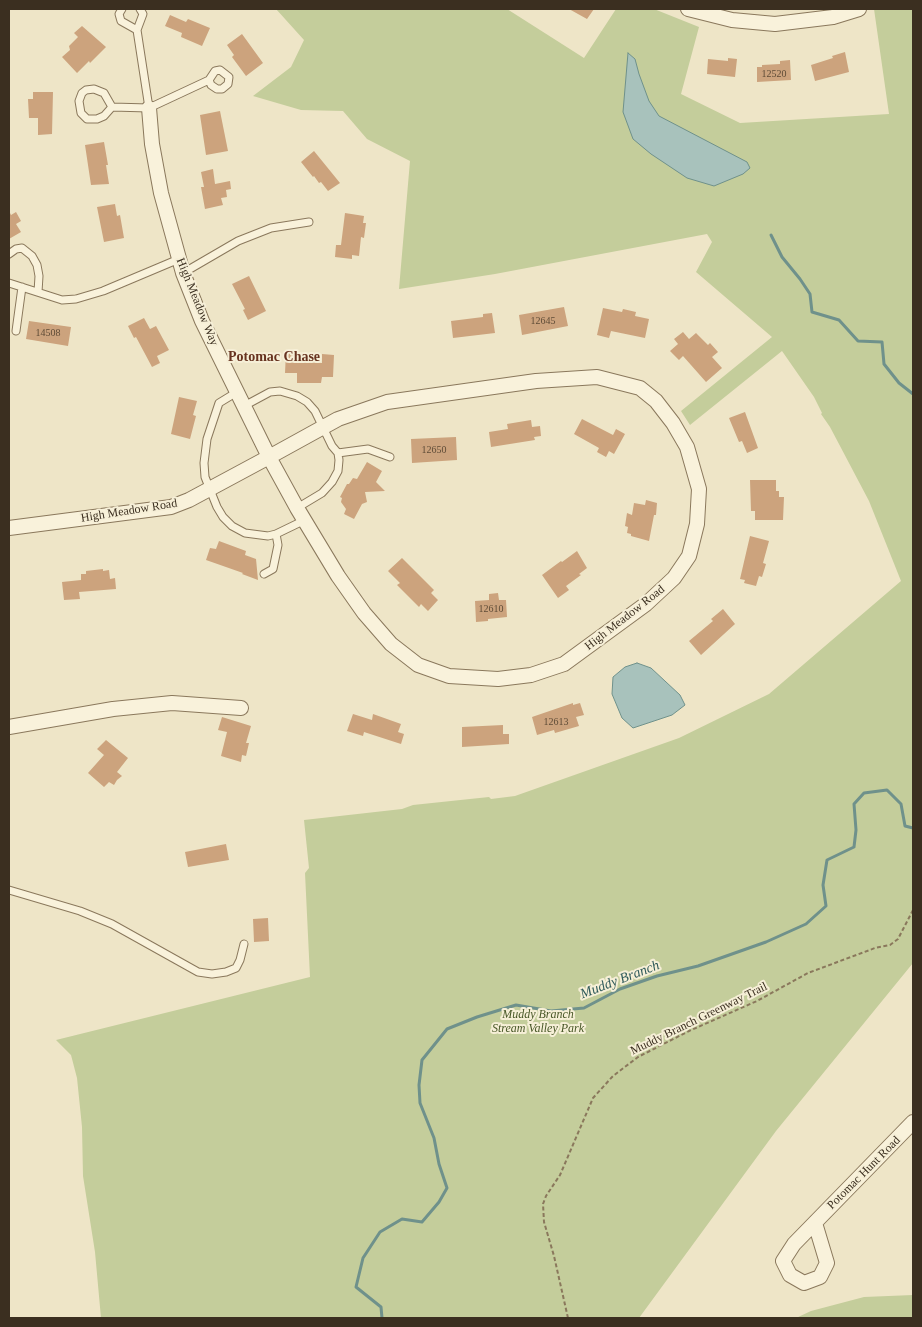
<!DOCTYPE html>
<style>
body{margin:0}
#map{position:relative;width:922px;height:1327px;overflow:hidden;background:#eee5c7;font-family:"Times New Roman",serif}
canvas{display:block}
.frame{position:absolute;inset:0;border:10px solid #3b2f20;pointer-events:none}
</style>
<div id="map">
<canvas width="922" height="1327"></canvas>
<div class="frame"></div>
</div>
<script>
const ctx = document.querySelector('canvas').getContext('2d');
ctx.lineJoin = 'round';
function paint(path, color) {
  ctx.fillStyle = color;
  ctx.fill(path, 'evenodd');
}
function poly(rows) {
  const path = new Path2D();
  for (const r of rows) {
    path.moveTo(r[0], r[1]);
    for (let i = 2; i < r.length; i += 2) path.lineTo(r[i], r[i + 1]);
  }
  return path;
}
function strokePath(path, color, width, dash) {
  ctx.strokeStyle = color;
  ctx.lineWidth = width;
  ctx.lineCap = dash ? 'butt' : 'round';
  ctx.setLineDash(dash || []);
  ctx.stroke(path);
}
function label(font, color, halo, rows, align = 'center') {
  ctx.font = font + ' "Times New Roman",serif';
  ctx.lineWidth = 4;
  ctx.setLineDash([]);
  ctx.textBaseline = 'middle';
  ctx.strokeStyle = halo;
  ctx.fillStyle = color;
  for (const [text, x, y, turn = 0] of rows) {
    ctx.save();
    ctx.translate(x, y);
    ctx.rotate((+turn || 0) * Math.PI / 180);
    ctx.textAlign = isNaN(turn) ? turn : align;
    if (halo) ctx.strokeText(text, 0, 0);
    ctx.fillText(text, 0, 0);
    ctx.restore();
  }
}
const green = poly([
 [276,9,507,9,584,58,616,9,654,9,699,27,681,94,740,123,889,114,874,9,913,9,913,963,776,1131,639,1318,101,1318,95,1252,83,1176,82,1127,77,1078,71,1055,56,1040,310,977,305,873,309,868,304,820,402,809,413,805,489,797,491,799,515,796,679,738,769,694,901,581,869,501,830,427,821,414,822,413,814,397,782,351,690,425,681,411,772,337,696,272,712,242,707,234,495,274,399,289,410,161,367,139,343,111,301,110,253,96,291,67,304,40],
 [913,1295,913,1318,796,1318,811,1311,864,1297]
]);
const water = poly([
 [628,53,635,59,639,74,649,101,659,116,747,162,750,168,743,174,714,186,687,178,651,154,633,139,623,112,628,53],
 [637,663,651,668,680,695,685,705,672,715,633,728,622,718,612,694,613,677,625,667,637,663]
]);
const stream = poly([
 [771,235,782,257,800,279,810,294,812,312,839,320,858,341,882,342,884,364,899,383,913,394],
 [382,1318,381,1307,356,1287,363,1258,380,1232,402,1219,422,1222,439,1202,447,1188,439,1164,434,1138,420,1103,419,1085,422,1060,447,1029,477,1017,516,1005,551,1011,584,1008,620,989,657,976,698,966,766,942,806,924,826,906,823,885,827,860,854,847,856,830,854,804,864,793,887,790,901,804,905,826,913,828]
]);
const building = poly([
 [569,9,594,9,587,19],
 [170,15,186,22,188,19,210,28,202,46,181,37,182,33,165,26],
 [82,26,106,47,90,63,89,61,77,73,62,57,70,50,69,46,78,37,74,33],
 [242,34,263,63,246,76,232,57,234,55,227,45],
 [845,52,849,72,815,81,811,65,833,58,832,56],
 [728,58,737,59,735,77,707,74,708,59,728,61],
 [790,60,791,80,757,82,757,67,762,67,762,65,780,64,780,61],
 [33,92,53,92,52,134,38,135,38,118,29,118,28,99,33,99],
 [220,111,228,151,206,155,200,115],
 [104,142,108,165,106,165,109,184,91,185,85,145],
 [314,151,340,183,328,191,321,182,319,183,314,176,313,177,301,162],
 [213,169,215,184,230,181,231,189,226,190,227,197,221,198,223,205,205,209,201,187,204,187,201,172],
 [115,204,117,216,120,215,124,238,104,242,97,207],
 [9,211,11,215,16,212,21,221,16,224,21,232,9,239],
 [345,213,364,216,363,223,366,223,364,238,361,237,359,256,352,255,352,259,335,257,336,245,341,245],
 [249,276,266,311,248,320,243,310,245,309,232,284],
 [564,307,568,326,522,335,519,315],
 [603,308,622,312,623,309,636,312,635,316,649,319,645,338,611,331,609,338,597,335],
 [492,313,495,333,453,338,451,321,483,317,483,314],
 [144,318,150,329,156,326,169,350,157,356,160,363,152,367,136,337,134,338,128,326],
 [29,321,71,327,68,346,26,339],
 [683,332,689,339,696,333,708,345,710,343,718,352,712,357,722,368,706,382,683,356,679,360,670,351,678,344,674,339],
 [286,352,299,353,299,362,322,363,322,354,334,355,333,377,322,377,321,383,297,383,297,373,285,373],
 [179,397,197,401,193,415,196,416,190,439,171,434],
 [745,412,758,448,747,453,742,441,739,442,729,418],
 [582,419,613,435,616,429,625,434,614,454,609,451,606,457,597,452,599,448,574,434],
 [531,420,532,427,540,426,541,436,534,437,535,440,491,447,489,432,508,429,507,424],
 [456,437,457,460,412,463,411,439],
 [367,462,382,471,376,482,385,491,365,492,367,502,362,504,354,519,344,514,346,509,341,502,342,498,340,497,347,484,349,484,353,478,357,479],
 [750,480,776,480,776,491,779,491,779,497,784,497,783,520,755,520,755,511,751,511],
 [646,500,657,503,656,515,654,515,649,541,631,536,631,534,627,533,628,527,625,526,627,513,632,515,634,503,645,505],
 [750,536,769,541,763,563,766,564,762,577,759,576,756,586,744,583,745,580,740,579],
 [219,541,246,551,245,555,256,559,258,580,242,574,243,573,206,560,210,548,216,549],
 [577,551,587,568,579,574,581,575,566,586,569,590,558,598,542,575,561,561,562,562],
 [402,558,434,590,431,593,438,600,428,611,421,604,419,607,397,585,400,583,388,571],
 [103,569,103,571,109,570,110,579,115,578,116,589,79,592,80,599,64,600,62,582,81,580,81,574,86,574,86,571],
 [498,593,499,600,506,600,507,617,488,619,488,621,476,622,475,601,489,600,489,594],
 [723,609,735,624,701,655,689,641,713,621,711,619],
 [573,703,573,705,580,703,584,715,576,717,579,726,555,733,554,730,537,735,532,717],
 [353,714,372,720,373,714,401,724,398,732,404,734,401,744,364,732,363,736,347,731],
 [222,717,251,726,246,743,249,743,246,756,242,755,241,762,221,756,227,732,218,730],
 [503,725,503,734,509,734,509,744,462,747,462,727],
 [106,740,128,758,117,772,122,776,117,780,114,785,109,782,104,787,88,773,104,755,97,749],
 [226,844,229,860,188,867,185,852],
 [268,918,269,941,254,942,253,919]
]);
const path = poly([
 [568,1318,554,1256,544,1222,543,1204,546,1196,560,1175,593,1098,613,1076,638,1057,689,1031,757,1001,808,973,875,948,890,945,898,939,913,910]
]);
const service = poly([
 [122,9,119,14,121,21,137,30],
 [140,9,143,14,137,30,149,108],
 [112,107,104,93,94,89,86,90,82,93,79,101,81,113,87,119,97,119,104,116,112,107,149,108,209,80,211,85,217,89,222,89,228,84,229,77,220,70,215,71,209,80],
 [9,254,16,249,22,248,32,256,37,265,39,276,38,292],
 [183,273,238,241,271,228,309,222],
 [9,283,62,300,76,299,103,291,179,259],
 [16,331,22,287],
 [237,392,219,403,207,439,204,463,205,477,217,507,223,517,232,526,245,533,268,536,276,534,305,520],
 [244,406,270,392,280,391,297,396,307,402,315,411,332,446,338,453,339,460,338,471,332,482,322,493,297,508],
 [338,453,368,449,390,457],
 [264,574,273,569,278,545,276,534],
 [9,890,80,911,112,924,198,972,212,974,226,972,236,968,240,960,244,944]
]);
const minor = poly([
 [688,9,732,20,775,24,833,17,859,9],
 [9,528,171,507,189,500,269,457,338,419,387,402,536,381,597,377,640,388,656,401,673,423,687,447,699,489,697,524,689,556,674,578,646,604,564,664,531,675,498,679,449,676,418,665,391,644,364,613,338,576,297,508,269,457,202,321,183,273,161,193,152,144,149,108],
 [9,727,113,709,172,703,241,708],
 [815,1223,827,1263,820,1277,804,1283,790,1275,783,1261,794,1244,913,1122]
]);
const numberNames = [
 ["12520",774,74],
 ["12645",543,321],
 ["14508",48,333],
 ["12650",434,450],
 ["12610",491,609],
 ["12613",556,722]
];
const streetNames = [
 ["High Meadow Way",197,302,68],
 ["High Meadow Road",129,511,-9],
 ["High Meadow Road",625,618,-38],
 ["Muddy Branch Greenway Trail",699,1019,-26],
 ["Potomac Hunt Road",864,1173,-45]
];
const parkNames = [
 ["Muddy Branch",538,1015],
 ["Stream Valley Park",538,1029]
];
const neighbourhoodNames = [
 ["Potomac Chase",274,357]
];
const waterNames = [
 ["Muddy Branch",620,980,-21]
];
paint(green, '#c4cd9b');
paint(water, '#a8c2bc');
strokePath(water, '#6f918b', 1);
strokePath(stream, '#6f918b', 3);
paint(building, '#cca37d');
strokePath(service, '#8a785c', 9);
strokePath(minor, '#8a785c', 16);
strokePath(path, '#8a785c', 2, [4, 2.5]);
strokePath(service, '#f9f2db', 7);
strokePath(minor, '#f9f2db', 14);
label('10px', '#5f4c37', null, numberNames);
label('12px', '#3b2f20', '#f6efd7', streetNames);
label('italic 12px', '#485727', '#f6efd7', parkNames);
label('bold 14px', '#67331f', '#f6efd7', neighbourhoodNames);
label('italic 14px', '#2f5a5a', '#f6efd7', waterNames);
</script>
